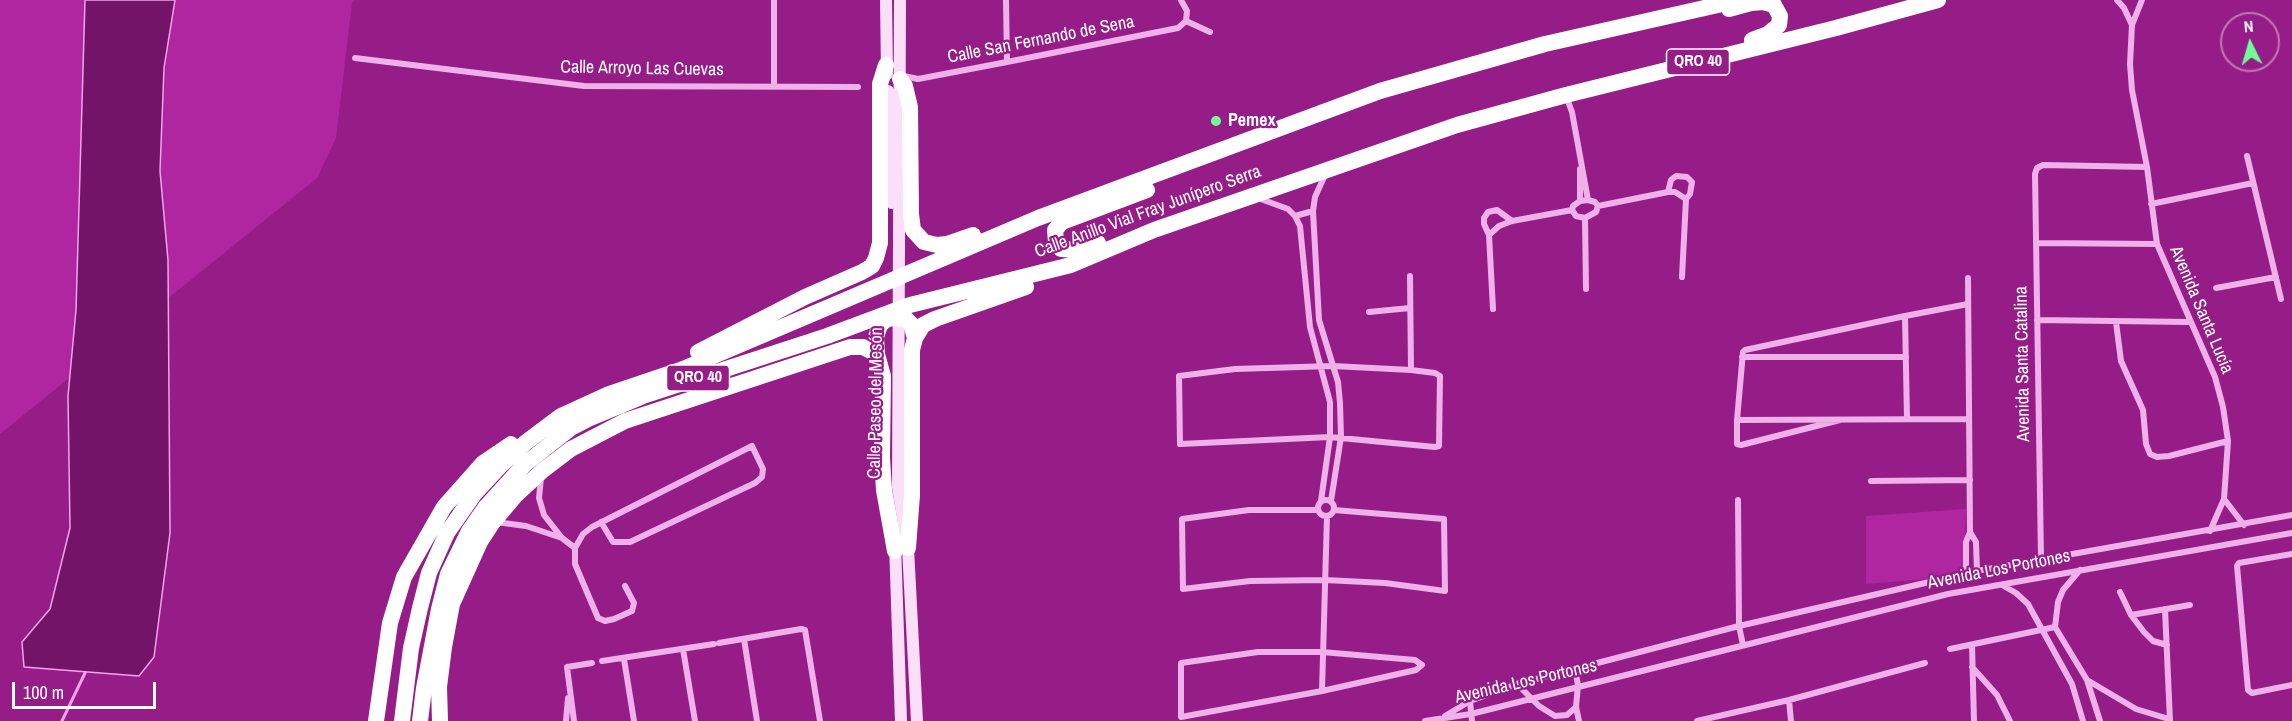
<!DOCTYPE html>
<meta charset="utf-8">
<style>
body{margin:0}
#map{position:relative;width:2292px;height:721px;overflow:hidden;background:#961d87;font-family:"Archivo Narrow",sans-serif}
canvas{display:block}
.north{position:absolute;left:2220px;top:12px;width:60px;height:60px;box-sizing:border-box;background:#961d87;border:2px solid #c077b7;border-radius:50%;rotate:355deg;font-size:16px;font-weight:700;line-height:24px;text-align:center;color:#fff}
.north::after{content:'';display:block;margin:auto;width:21px;height:27px;background:#70fe96;clip-path:polygon(50% 0,100% 100%,50% 72%,0 100%)}
.scale{position:absolute;left:12px;top:682px;width:144px;height:27px;box-sizing:border-box;border:3px solid #fff;border-top:0;padding-left:8px;font-size:18px;line-height:21px;white-space:nowrap;color:#fff;-webkit-text-stroke:4px #961d87;paint-order:stroke}
</style>
<div id="map">
<canvas width="2292" height="721"></canvas>
<div class="north">N</div>
<div class="scale">100 m</div>
</div>
<script>
const ctx = document.querySelector('canvas').getContext('2d');
ctx.lineJoin = 'round';
function paint(path, color) {
  ctx.fillStyle = color;
  ctx.fill(path, 'evenodd');
}
function poly(rows) {
  const path = new Path2D();
  for (const r of rows) {
    if (r.length === 3) {
      path.moveTo(r[0] + r[2], r[1]);
      path.arc(r[0], r[1], r[2], 0, 2 * Math.PI);
      continue;
    }
    path.moveTo(r[0], r[1]);
    for (let i = 2; i < r.length; i += 2) path.lineTo(r[i], r[i + 1]);
  }
  return path;
}
function strokePath(path, color, width, dash) {
  ctx.strokeStyle = color;
  ctx.lineWidth = width;
  ctx.lineCap = dash ? 'butt' : 'round';
  ctx.setLineDash(dash || []);
  ctx.stroke(path);
}
function label(font, color, halo, rows, align = 'center') {
  ctx.font = font + ' "Archivo Narrow",sans-serif';
  ctx.lineWidth = 4.5;
  ctx.setLineDash([]);
  ctx.textBaseline = 'middle';
  ctx.strokeStyle = halo;
  ctx.fillStyle = color;
  for (const [text, x, y, turn = 0] of rows) {
    ctx.save();
    ctx.translate(x, y);
    ctx.rotate((+turn || 0) * Math.PI / 180);
    ctx.textAlign = isNaN(turn) ? turn : align;
    if (halo) ctx.strokeText(text, 0, 0);
    ctx.fillText(text, 0, 0);
    ctx.restore();
  }
}
const green = poly([
 [0,0,355,0,352,3,336,138,317,178,0,434],
 [1966,509,1964,576,1866,584,1866,516]
]);
const water = poly([
 [85,0,175,0,164,68,160,171,168,260,170,533,154,657,139,676,24,667,22,642,50,609,70,528,68,396,76,310,85,0]
]);
const stream = poly([
 [62,721,85,673]
]);
const street = poly([
 [774,0,774,86],
 [1006,0,1007,62],
 [1181,0,1187,11,1186,21],
 [2117,0,2124,8,2132,25],
 [2142,0,2132,25,2130,64,2132,90,2147,167,2157,244,2215,377,2223,407,2228,441,2224,499,2210,531],
 [1186,21,1210,32],
 [355,58,584,86,858,87],
 [904,76,918,79,1007,62,1178,28,1186,21],
 [1566,96,1572,112,1588,200],
 [2247,156,2281,299],
 [1580,169,1580,201],
 [1325,175,1315,197,1313,211,1319,320,1338,382,1340,403,1341,437,1331,501],
 [1668,192,1671,180,1676,176,1687,177,1692,182,1690,194,1686,199,1682,277],
 [1258,198,1288,209,1295,216,1300,226,1310,327,1330,402,1330,437,1321,501],
 [1588,200,1595,202,1598,206,1596,212,1585,218,1576,216,1572,210,1573,206,1580,201,1588,200],
 [2151,204,2253,183],
 [1598,206,1668,192,1675,192,1686,199],
 [1295,216,1313,211],
 [1585,218,1586,289],
 [1489,235,1499,226,1512,221,1572,210],
 [2037,243,2157,244],
 [1410,276,1411,370],
 [2216,288,2276,277],
 [1493,309,1489,235,1484,224,1484,218,1488,212,1497,210,1512,221],
 [1369,312,1410,308],
 [1905,316,1907,419],
 [2037,320,2189,322],
 [2116,322,2121,361,2143,410,2146,444,2150,454,2157,457,2169,456,2228,441],
 [1742,357,1906,357],
 [1333,366,1411,370,1435,373,1440,376,1439,446,1435,447,1330,437,1180,444,1179,376,1235,369,1333,366],
 [1737,420,1969,419],
 [1840,420,1741,445,1737,444,1737,420,1743,352,1745,350,1905,316,1968,304],
 [541,478,539,498,544,515,562,538,575,548],
 [1871,481,1970,480],
 [2224,499,2244,525],
 [1326,508,8],
 [1738,500,1739,626,1743,645],
 [1317,510,1249,510,1182,519,1183,589,1250,581,1325,580,1385,583,1445,591,1444,519,1334,510],
 [496,522,526,526,562,538],
 [601,522,613,542,630,542,755,483,762,477,763,469,752,446,592,527,583,534,575,548,575,564,598,618,605,621,614,619,632,611,634,603,625,586],
 [1970,532,1976,542,1977,571],
 [2292,554,2239,563,2237,566,2248,690,2252,693,2292,685],
 [2041,559,2035,174,2037,168,2043,165,2147,167],
 [2080,570,2063,590,2058,602,2055,627,2087,680,2100,721],
 [1966,574,1966,542,1970,532,1968,278],
 [2002,585,2016,593,2028,604,2072,684,2083,721],
 [2120,592,2131,615,2144,632,2153,641,2167,645],
 [2165,609,2170,721],
 [2131,615,2190,605],
 [744,639,757,721],
 [719,643,801,629,805,630,820,721],
 [1972,645,1974,721],
 [683,649,695,721],
 [1950,649,2055,627],
 [1258,652,1322,652,1415,660,1422,665,1416,670,1322,691,1181,717,1181,663,1258,652],
 [624,659,634,721],
 [602,661,714,644],
 [1972,667,1997,695,2010,721],
 [1575,669,1578,685,1576,707,1579,721],
 [2087,680,2136,709,2169,719],
 [1517,684,1539,706,1555,716,1567,715,1576,707],
 [1322,691,1327,516],
 [1789,700,1791,721],
 [1470,701,1472,721],
 [1445,716,1470,701,1517,684,1739,626,1977,571,2292,515],
 [566,721,568,698],
 [574,721,567,667,592,663],
 [1425,721,1471,714,1948,594,2292,533],
 [1697,721,1789,700,1925,663]
]);
const secondary = poly([
 [886,0,887,74],
 [900,0,898,487,908,548,917,721],
 [888,91,892,203],
 [895,544,901,721]
]);
const highway = poly([
 [1729,9,1751,3,1763,2,1774,5,1780,16,1779,25,1768,34,1752,40],
 [900,79,905,86,910,107,911,214,913,230,924,242,937,245,947,244,973,235],
 [1098,243,1078,250,1061,249,1056,242,1055,230,1062,222,1147,190],
 [698,352,805,297,862,272,872,266,876,258,880,243,880,84,886,65],
 [877,354,876,337,880,325,887,319,896,318,906,319,911,324,915,338],
 [908,548,912,495,912,350,915,338,923,325,935,319,1026,287],
 [376,721,390,623,404,577,444,507,483,463,511,444],
 [402,721,411,648,420,608,429,573,447,533,475,493,501,465,525,443,561,416,609,394,683,369,1038,218,1380,91,1545,44,1740,0],
 [420,721,424,688,439,609,448,574,469,531,485,508,525,464,571,428,590,418,643,396,827,336,910,305,1071,265,1154,230,1457,125,1566,95,1836,28,1938,0],
 [440,721,439,687,444,647,452,604,480,542,493,522,515,496,542,471,571,449,625,421,850,347,863,347,877,354,883,376,882,458,884,490,895,551]
]);
const markers = [
 [1216,121,6,"#70fe96"]
];
const shields = [
 [1698,62,63],
 [698,378,63]
];
const shieldNames = [
 ["QRO 40",1698,62],
 ["QRO 40",698,378]
];
const streetNames = [
 ["Calle San Fernando de Sena",1041,40,-11],
 ["Calle Arroyo Las Cuevas",642,69,1],
 ["Calle Anillo Vial Fray Junípero Serra",1148,212,-20],
 ["Avenida Santa Lucía",2201,310,67],
 ["Avenida Santa Catalina",2023,364,-91],
 ["Calle Paseo del Mesón",876,403,-89],
 ["Avenida Los Portones",1999,570,-11],
 ["Avenida Los Portones",1526,682,-13]
];
const poiNames = [
 ["Pemex",1228,121]
];
paint(green, '#af26a0');
paint(water, '#741468');
strokePath(water, '#f1a4ea', 1.5);
strokePath(stream, '#f1a4ea', 3);
strokePath(street, '#efb1e9', 6);
strokePath(secondary, '#fbdef7', 12);
strokePath(highway, '#fff', 16);
for (const [x, y, r, color] of markers) {
  const dot = new Path2D();
  dot.arc(x, y, r, 0, 2 * Math.PI);
  ctx.fillStyle = color;
  ctx.fill(dot);
  strokePath(dot, '#961d87', 2);
}
for (const [x, y, w] of shields) {
  const box = new Path2D();
  box.roundRect(x - w / 2, y - 13, w, 26, 4.5);
  ctx.fillStyle = '#961d87';
  ctx.fill(box);
  strokePath(box, '#fff', 1.5);
}
label('bold 16px', '#fff', null, shieldNames);
label('18px', '#fff', '#961d87', streetNames);
label('bold 18px', '#fff', '#961d87', poiNames, 'left');
</script>
